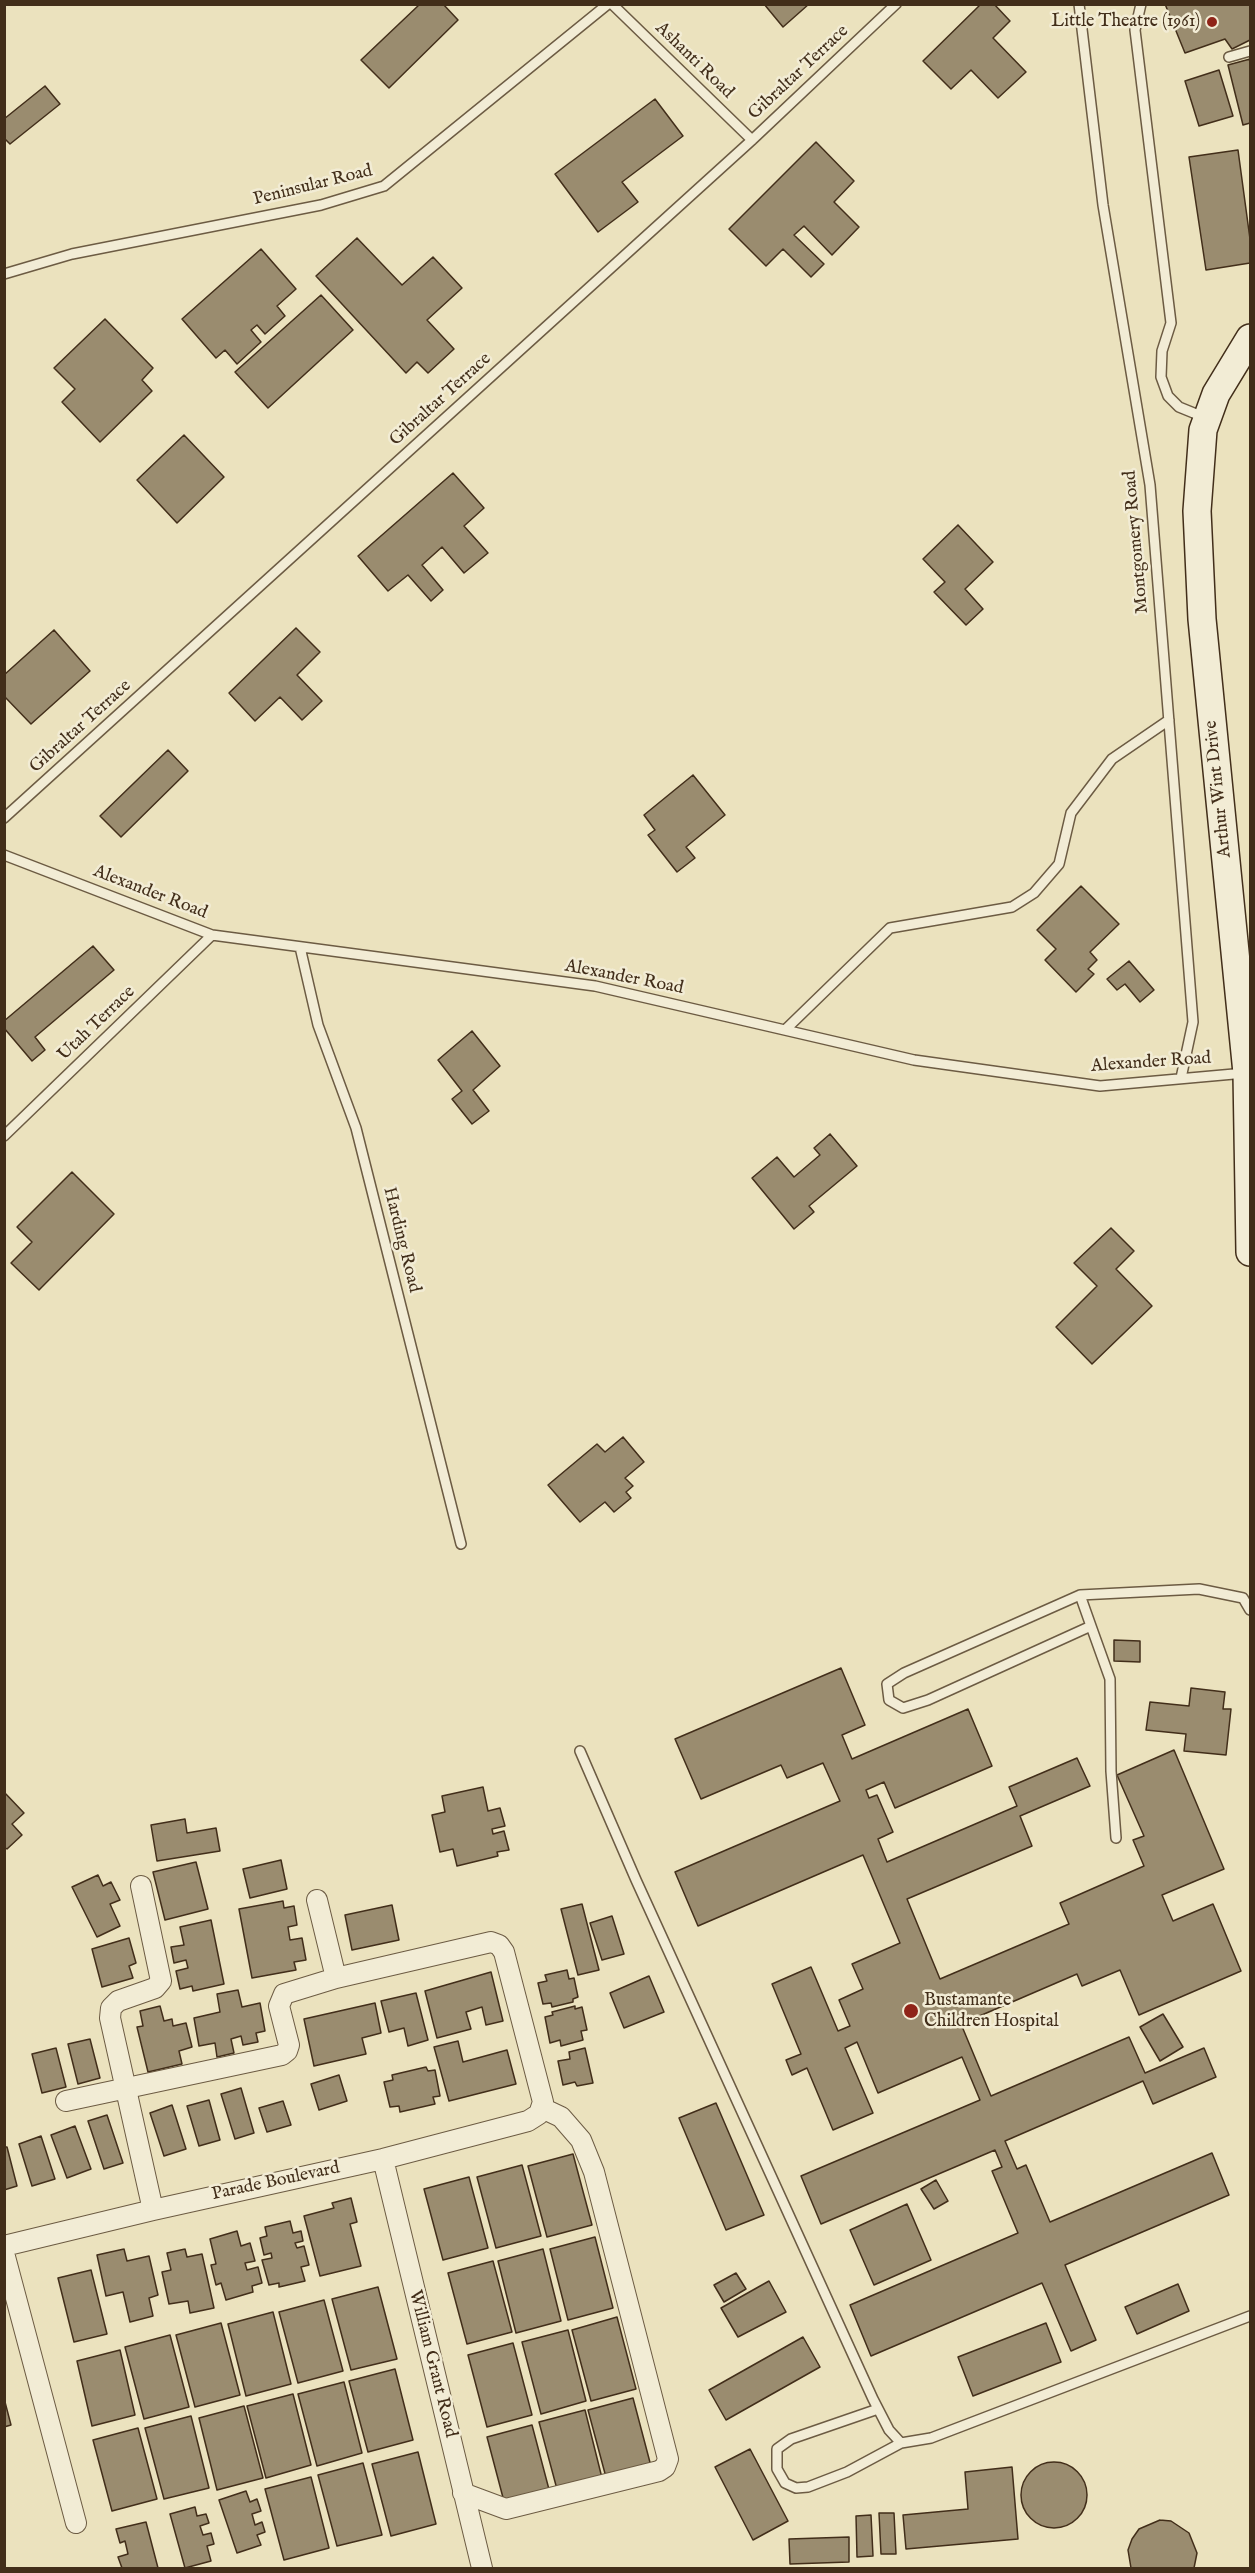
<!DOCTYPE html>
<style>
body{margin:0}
#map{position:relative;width:1255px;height:2573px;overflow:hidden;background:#ebe2be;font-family:"IM FELL English",serif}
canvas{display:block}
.frame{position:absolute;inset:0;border:6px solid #422e1a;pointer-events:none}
</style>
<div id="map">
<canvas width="1255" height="2573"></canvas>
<div class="frame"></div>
</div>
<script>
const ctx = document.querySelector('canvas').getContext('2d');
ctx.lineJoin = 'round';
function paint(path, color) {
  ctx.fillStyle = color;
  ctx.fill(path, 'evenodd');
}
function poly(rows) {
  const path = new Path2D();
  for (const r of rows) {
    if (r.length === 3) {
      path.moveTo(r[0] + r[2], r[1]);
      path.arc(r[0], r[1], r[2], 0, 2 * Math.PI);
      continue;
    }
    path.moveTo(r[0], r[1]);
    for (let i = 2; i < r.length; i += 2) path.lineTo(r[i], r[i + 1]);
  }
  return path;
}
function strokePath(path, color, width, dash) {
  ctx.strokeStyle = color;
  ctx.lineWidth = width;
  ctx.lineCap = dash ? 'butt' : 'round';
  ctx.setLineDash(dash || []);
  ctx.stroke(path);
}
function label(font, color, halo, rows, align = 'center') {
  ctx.font = font + ' "IM FELL English",serif';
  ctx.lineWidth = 5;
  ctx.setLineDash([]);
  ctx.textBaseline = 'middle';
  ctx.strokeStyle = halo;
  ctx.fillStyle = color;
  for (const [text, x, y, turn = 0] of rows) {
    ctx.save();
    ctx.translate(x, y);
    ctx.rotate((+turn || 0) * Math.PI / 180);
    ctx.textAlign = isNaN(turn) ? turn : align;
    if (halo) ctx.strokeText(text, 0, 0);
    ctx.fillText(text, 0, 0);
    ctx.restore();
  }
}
const building = poly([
 [420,4,443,4,458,20,389,88,361,60,420,4],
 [764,4,809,4,783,27,764,4],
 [981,4,994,4,1010,21,993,38,1026,72,998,98,971,70,951,89,923,61,981,4],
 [1165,4,1250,4,1250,40,1232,49,1225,39,1185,53,1165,4],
 [1250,59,1250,123,1243,125,1228,65,1250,59],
 [1219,70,1233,116,1199,126,1185,81,1219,70],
 [45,86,60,104,10,144,4,138,4,119,45,86],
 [655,99,683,136,622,182,638,202,598,232,555,174,655,99],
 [816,142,854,181,834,202,859,227,832,255,804,226,794,235,824,264,811,277,783,249,766,266,729,229,816,142],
 [1238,150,1250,239,1250,263,1206,270,1189,157,1238,150],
 [357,238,402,285,433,257,462,288,427,320,454,349,428,373,417,362,406,373,316,276,357,238],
 [261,249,296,289,277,306,285,316,265,334,257,325,251,330,261,342,237,364,225,350,216,358,182,319,261,249],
 [321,295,353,330,268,408,235,372,321,295],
 [105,319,153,368,142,380,152,391,100,442,62,402,75,389,54,368,105,319],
 [184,435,224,477,177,523,137,480,184,435],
 [453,473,484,508,464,526,488,553,464,573,442,547,422,565,443,590,431,601,408,575,388,591,358,556,453,473],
 [958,525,993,562,965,589,983,609,966,625,934,592,945,582,923,559,958,525],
 [296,628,320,652,297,675,322,701,302,720,280,697,255,721,229,693,296,628],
 [54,630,90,671,31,724,4,696,4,675,54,630],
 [168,750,188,771,121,837,100,816,168,750],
 [693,775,725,815,686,847,695,858,677,872,648,835,655,830,644,815,693,775],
 [1081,886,1119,924,1090,952,1097,960,1088,969,1094,974,1076,992,1045,960,1056,949,1037,930,1081,886],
 [93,946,114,970,35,1037,45,1050,32,1061,4,1028,4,1021,93,946],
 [1129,961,1154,990,1140,1002,1125,984,1117,990,1107,979,1129,961],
 [472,1031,500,1066,473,1090,489,1111,472,1124,452,1099,462,1091,438,1060,472,1031],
 [830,1134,857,1166,809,1206,814,1212,794,1229,752,1178,777,1157,794,1177,820,1155,814,1148,830,1134],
 [72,1172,114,1214,39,1290,11,1263,32,1242,17,1227,72,1172],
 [1111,1228,1134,1251,1116,1269,1152,1306,1092,1364,1056,1327,1097,1286,1074,1263,1111,1228],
 [623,1437,644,1462,625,1478,633,1486,626,1492,631,1498,614,1512,605,1502,580,1522,548,1485,597,1444,605,1452,623,1437],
 [1114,1640,1140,1641,1140,1662,1114,1661,1114,1640],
 [841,1668,865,1725,842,1735,852,1759,968,1709,992,1766,895,1808,884,1782,866,1790,869,1798,877,1795,893,1832,878,1839,887,1862,1017,1806,1009,1787,1077,1758,1090,1786,1020,1816,1032,1846,907,1899,940,1979,1069,1924,1060,1903,1144,1866,1133,1840,1144,1836,1117,1775,1174,1750,1224,1869,1162,1895,1173,1921,1213,1904,1241,1971,1139,2015,1120,1970,1082,1986,1077,1974,961,2024,991,2096,1129,2037,1145,2073,1204,2048,1216,2077,1153,2104,1143,2081,1005,2141,1017,2169,1026,2165,1050,2222,1212,2153,1229,2195,1065,2265,1096,2340,1071,2351,1042,2283,871,2356,850,2305,1018,2233,992,2171,1002,2167,995,2150,821,2224,801,2176,980,2100,962,2057,878,2093,857,2042,845,2048,873,2113,833,2130,807,2068,792,2075,786,2060,801,2054,772,1984,811,1967,838,2031,850,2026,839,2000,863,1989,852,1964,900,1943,863,1855,698,1926,675,1872,840,1801,823,1763,787,1778,781,1765,701,1799,675,1739,841,1668],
 [1191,1688,1225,1692,1223,1709,1231,1709,1226,1755,1184,1751,1186,1734,1146,1730,1150,1702,1189,1706,1191,1688],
 [483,1787,488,1811,500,1808,505,1826,492,1829,493,1834,504,1831,509,1850,497,1852,498,1856,457,1866,453,1849,440,1852,432,1815,445,1812,442,1796,483,1787],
 [4,1792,24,1813,12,1824,22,1835,7,1849,4,1847,4,1792],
 [185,1819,187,1833,216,1828,220,1851,157,1861,151,1825,185,1819],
 [281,1860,287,1889,250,1898,243,1869,281,1860],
 [196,1862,208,1909,165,1920,153,1872,196,1862],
 [98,1875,103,1886,111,1882,120,1900,110,1904,120,1926,97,1937,72,1887,98,1875],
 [283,1901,284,1908,294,1906,297,1925,288,1927,290,1940,302,1938,306,1960,294,1962,296,1970,252,1978,239,1909,283,1901],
 [582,1904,599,1970,578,1975,561,1909,582,1904],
 [392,1905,399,1940,352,1950,345,1915,392,1905],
 [612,1916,624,1954,602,1960,590,1923,612,1916],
 [211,1920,224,1984,193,1991,192,1986,180,1989,176,1971,188,1968,186,1960,174,1963,171,1947,184,1945,180,1927,211,1920],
 [129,1938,136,1963,129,1966,133,1978,102,1987,92,1949,129,1938],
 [567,1970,569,1979,574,1978,578,1997,573,1999,573,2002,552,2007,551,2003,543,2004,538,1983,547,1981,545,1975,567,1970],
 [491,1972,503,2021,486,2025,482,2007,466,2012,471,2029,437,2038,425,1991,491,1972],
 [649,1976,664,2012,624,2028,610,1993,649,1976],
 [238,1990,242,2007,260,2003,265,2031,256,2033,258,2042,243,2045,241,2036,231,2039,234,2053,217,2057,215,2043,199,2046,194,2018,220,2012,217,1994,238,1990],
 [416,1993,428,2040,408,2046,404,2028,389,2032,381,2001,416,1993],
 [375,2003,381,2033,362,2038,366,2054,314,2066,304,2019,375,2003],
 [160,2006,164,2021,172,2019,173,2026,186,2023,192,2047,179,2051,182,2064,148,2072,137,2027,143,2026,140,2011,160,2006],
 [575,2006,575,2009,582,2007,587,2030,581,2031,583,2040,561,2046,560,2040,550,2043,545,2017,553,2015,552,2012,575,2006],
 [1163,2014,1183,2047,1160,2061,1140,2027,1163,2014],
 [90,2039,100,2078,78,2084,68,2044,90,2039],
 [458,2041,463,2062,507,2050,516,2084,449,2101,434,2047,458,2041],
 [56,2048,66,2087,42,2093,32,2054,56,2048],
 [585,2048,593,2083,577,2086,575,2082,563,2085,558,2061,570,2059,569,2052,585,2048],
 [426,2067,428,2071,435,2070,440,2096,433,2097,435,2104,400,2112,399,2106,390,2107,384,2082,393,2080,392,2075,426,2067],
 [339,2075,347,2101,319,2110,311,2084,339,2075],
 [241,2088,254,2133,235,2139,221,2094,241,2088],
 [209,2100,220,2140,199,2146,187,2106,209,2100],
 [283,2101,291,2125,267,2132,259,2108,283,2101],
 [716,2103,764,2215,726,2230,679,2118,716,2103],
 [172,2105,186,2149,164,2156,150,2113,172,2105],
 [107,2115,123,2163,104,2169,88,2121,107,2115],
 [75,2126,91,2169,67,2178,51,2135,75,2126],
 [41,2136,55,2179,32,2186,19,2144,41,2136],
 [4,2147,7,2147,17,2186,4,2190,4,2147],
 [573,2154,592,2225,547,2237,528,2166,573,2154],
 [522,2165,541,2236,496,2248,477,2177,522,2165],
 [469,2177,488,2248,443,2260,424,2189,469,2177],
 [936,2180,948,2201,934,2209,921,2189,936,2180],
 [351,2198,357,2222,350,2224,361,2266,320,2276,304,2216,334,2208,332,2203,351,2198],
 [907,2204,931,2260,874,2285,850,2230,907,2204],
 [290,2221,293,2233,301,2231,303,2241,295,2243,297,2248,304,2246,309,2265,301,2267,305,2281,279,2287,279,2283,269,2285,262,2260,272,2258,271,2253,264,2255,260,2238,267,2236,265,2227,290,2221],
 [237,2231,241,2246,250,2243,255,2261,245,2263,247,2270,258,2267,262,2283,252,2286,253,2292,226,2300,221,2283,216,2285,211,2265,216,2264,210,2239,237,2231],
 [595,2237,613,2308,568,2320,550,2249,595,2237],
 [124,2249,127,2261,149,2256,158,2295,149,2298,153,2316,130,2322,123,2292,106,2296,97,2255,124,2249],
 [185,2249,187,2257,202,2254,214,2308,190,2313,188,2301,169,2304,162,2272,171,2270,167,2253,185,2249],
 [543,2249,561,2321,516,2333,498,2261,543,2249],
 [493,2261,512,2332,467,2344,448,2273,493,2261],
 [91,2270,107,2334,74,2342,58,2278,91,2270],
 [736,2273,746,2289,724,2302,714,2285,736,2273],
 [769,2281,786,2312,738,2337,721,2308,769,2281],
 [1178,2284,1189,2311,1137,2334,1125,2307,1178,2284],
 [378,2287,397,2359,351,2370,332,2299,378,2287],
 [324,2300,343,2371,298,2383,279,2312,324,2300],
 [273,2312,291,2384,246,2396,228,2324,273,2312],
 [617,2317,636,2389,591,2401,572,2330,617,2317],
 [221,2323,240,2395,195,2407,176,2335,221,2323],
 [1046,2323,1061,2362,973,2396,958,2357,1046,2323],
 [568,2330,586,2401,541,2414,522,2342,568,2330],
 [170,2335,189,2407,144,2419,125,2347,170,2335],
 [803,2337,820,2367,726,2420,709,2390,803,2337],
 [513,2343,532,2415,487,2427,468,2355,513,2343],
 [120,2350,135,2415,92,2426,77,2361,120,2350],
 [395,2369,413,2440,368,2452,349,2381,395,2369],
 [344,2382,362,2453,317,2466,298,2394,344,2382],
 [293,2394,311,2465,266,2478,247,2406,293,2394],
 [633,2398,652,2470,607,2481,588,2410,633,2398],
 [5,2402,11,2425,4,2427,4,2403,5,2402],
 [244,2406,263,2478,217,2490,199,2418,244,2406],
 [585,2410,603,2482,558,2493,539,2422,585,2410],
 [191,2416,209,2488,164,2499,145,2428,191,2416],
 [532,2425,551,2497,506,2509,487,2437,532,2425],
 [138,2428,157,2499,112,2511,93,2440,138,2428],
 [750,2449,788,2521,753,2540,715,2467,750,2449],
 [418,2452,436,2524,391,2536,372,2464,418,2452],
 [1054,2495,33],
 [363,2463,382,2535,337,2546,318,2475,363,2463],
 [1012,2467,1018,2539,906,2549,903,2515,968,2509,965,2472,1012,2467],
 [311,2477,329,2548,284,2560,265,2489,311,2477],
 [246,2491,250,2502,257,2499,261,2511,252,2514,255,2525,262,2522,265,2532,257,2535,261,2545,237,2553,219,2500,246,2491],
 [195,2507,197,2516,206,2514,209,2523,200,2526,203,2535,211,2533,214,2544,207,2546,211,2561,185,2568,170,2514,195,2507],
 [879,2513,894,2513,896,2554,881,2554,879,2513],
 [871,2515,873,2556,857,2557,856,2516,871,2515],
 [1160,2520,1171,2521,1189,2533,1197,2553,1194,2568,1131,2568,1128,2550,1132,2539,1139,2529,1160,2520],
 [146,2522,158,2568,122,2568,118,2557,128,2554,125,2541,120,2543,116,2529,146,2522],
 [849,2537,849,2562,790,2564,789,2539,849,2537]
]);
const lane = poly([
 [612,4,752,140],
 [1079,4,1103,205,1150,485,1193,1022,1181,1078],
 [1141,4,1135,30,1171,323,1162,351,1161,377,1168,396,1179,407,1206,418],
 [1229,57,1250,51],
 [4,274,72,254,321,205,384,186,608,4],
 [4,818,752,140,896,4],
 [4,855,212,935,595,986,914,1060,1100,1086,1245,1073],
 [300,947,318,1025,356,1128,461,1544],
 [785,1030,890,928,1012,907,1034,893,1059,864,1071,813,1112,759,1169,720],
 [4,1136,212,935],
 [1080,1595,1091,1626],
 [580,1751,636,1880,873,2399,889,2430,901,2443,931,2438,1250,2316],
 [1116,1838,1111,1771,1110,1679,1091,1626,928,1700,903,1708,889,1700,887,1684,904,1673,1080,1595,1199,1589,1243,1598,1250,1610],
 [878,2409,791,2439,777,2449,777,2469,785,2483,796,2488,808,2487,847,2472,901,2443]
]);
const street = poly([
 [141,1886,161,1981,155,1988,118,2001,111,2008,110,2018,153,2210],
 [317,1900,336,1978],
 [383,2159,482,2568],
 [4,2246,153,2210,383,2159,528,2121,539,2114,543,2102,504,1952,499,1945,491,1942,336,1978,284,1994,279,2006,289,2045,287,2051,282,2055,66,2101],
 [4,2253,76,2523],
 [463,2493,506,2509,659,2471,665,2467,668,2459,594,2172,581,2140,561,2117,542,2108]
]);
const secondary = poly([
 [1250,338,1216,394,1203,430,1197,511,1202,619,1247,1073,1250,1252]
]);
const markers = [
 [1212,22,6,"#8f2418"],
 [911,2011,8,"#8f2418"]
];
const poiNames = [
 ["Little Theatre (1961)",1200,22],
 ["Bustamante",924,2001,"left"],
 ["Children Hospital",924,2022,"left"]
];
const streetNames = [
 ["Ashanti Road",694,61,44],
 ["Gibraltar Terrace",799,73,-43],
 ["Peninsular Road",313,186,-14],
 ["Gibraltar Terrace",441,400,-42],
 ["Montgomery Road",1137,542,-95],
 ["Gibraltar Terrace",81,727,-42],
 ["Arthur Wint Drive",1219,789,-96],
 ["Alexander Road",150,893,21],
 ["Alexander Road",624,978,11],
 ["Utah Terrace",97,1024,-44],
 ["Alexander Road",1151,1063,-4],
 ["Harding Road",401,1240,76],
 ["Parade Boulevard",276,2182,-12],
 ["William Grant Road",432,2364,76]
];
paint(building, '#9a8c6f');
strokePath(building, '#422e1a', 1.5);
strokePath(lane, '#6c5b43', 12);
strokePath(street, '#6c5b43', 22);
strokePath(secondary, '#422e1a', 30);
strokePath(lane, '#f2ecd5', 9);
strokePath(street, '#f2ecd5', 20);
strokePath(secondary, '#f2ecd5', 27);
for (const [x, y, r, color] of markers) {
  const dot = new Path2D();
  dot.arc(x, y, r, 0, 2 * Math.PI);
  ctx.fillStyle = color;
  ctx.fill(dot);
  strokePath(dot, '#f2ecd5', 2);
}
label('18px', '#422e1a', '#f2ecd5', poiNames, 'right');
label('18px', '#422e1a', '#f2ecd5', streetNames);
</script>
